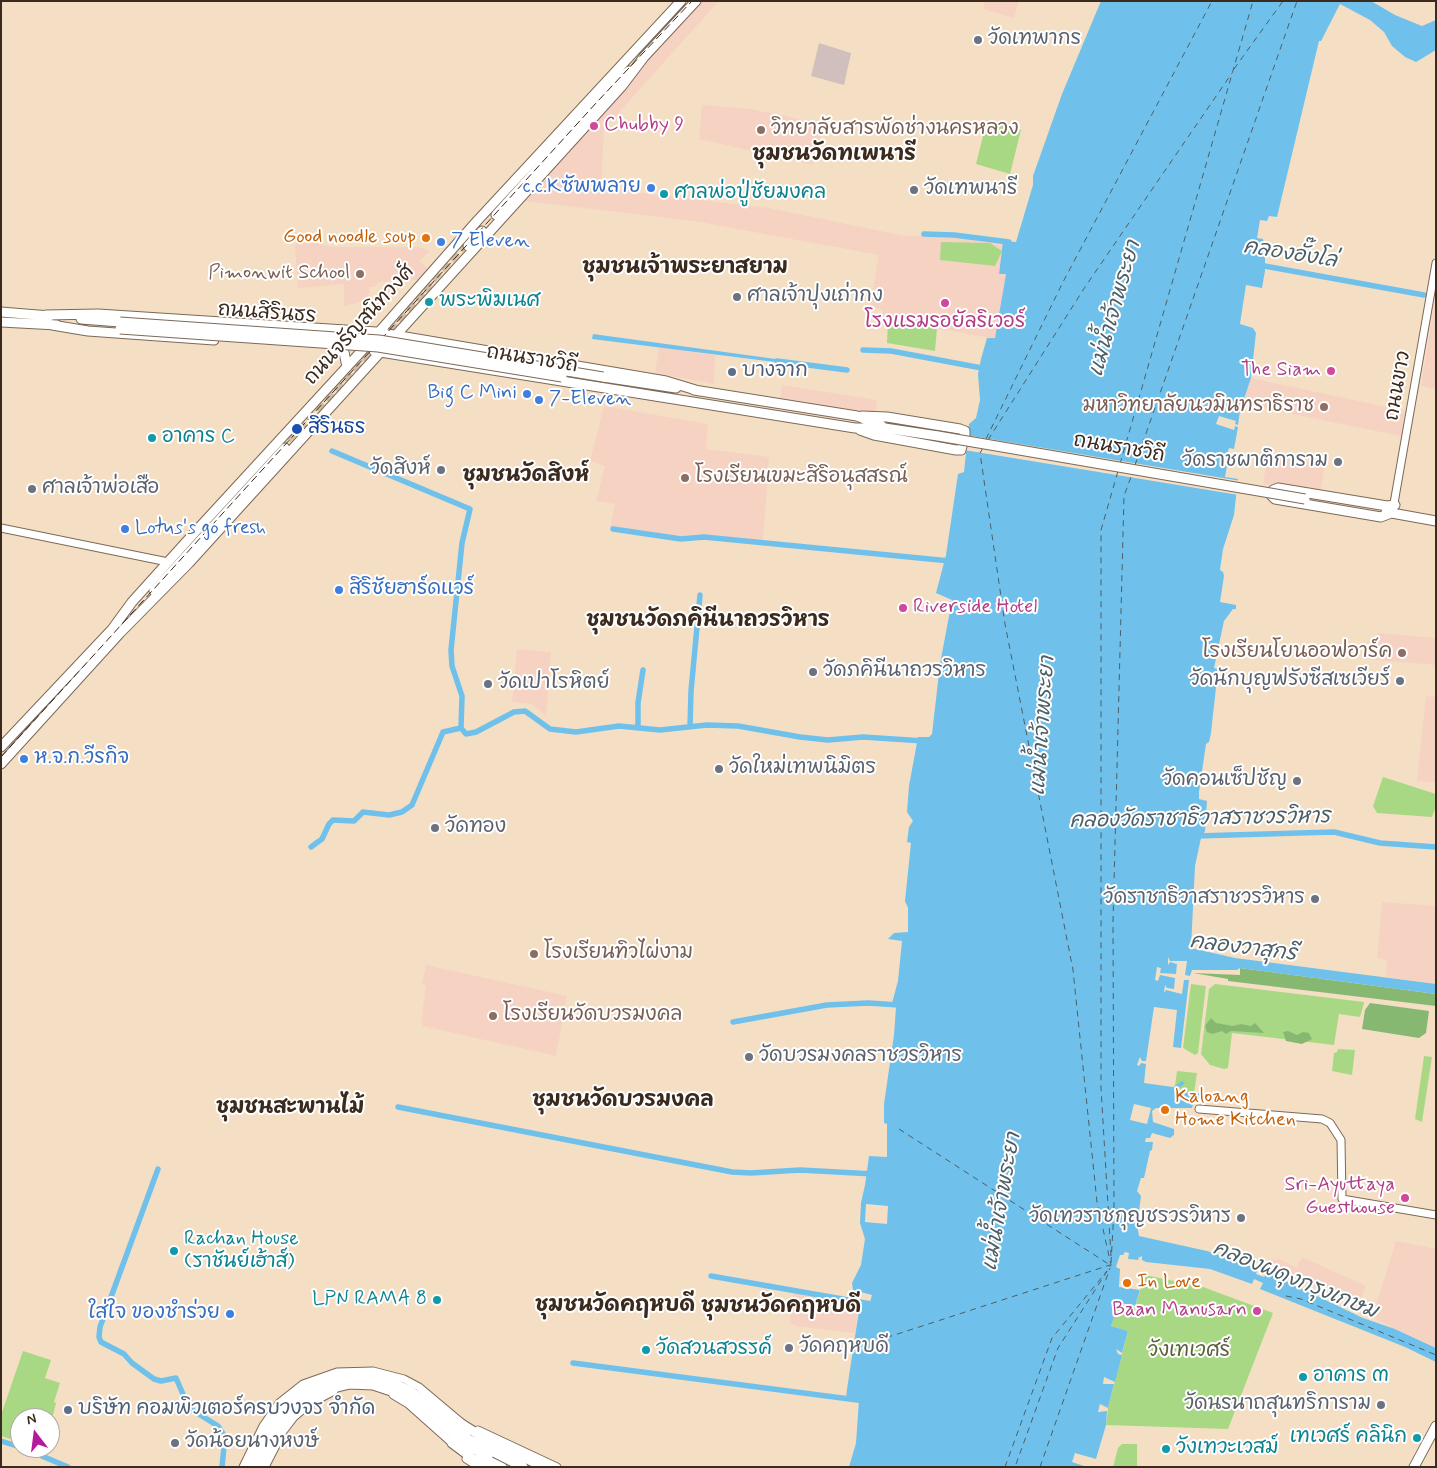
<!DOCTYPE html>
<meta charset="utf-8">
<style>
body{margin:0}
#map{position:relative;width:1437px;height:1468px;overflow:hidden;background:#f5dfc4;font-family:Mynerve,sans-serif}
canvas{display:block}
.frame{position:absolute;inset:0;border:2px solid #3b2a1e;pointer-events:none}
.north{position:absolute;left:10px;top:1408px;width:50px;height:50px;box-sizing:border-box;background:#fff;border:1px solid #b1aaa5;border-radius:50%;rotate:345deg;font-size:14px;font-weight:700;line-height:20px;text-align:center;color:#3b2a1e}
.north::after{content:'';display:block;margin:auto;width:18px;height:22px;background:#b5179e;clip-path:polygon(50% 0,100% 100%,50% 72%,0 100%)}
</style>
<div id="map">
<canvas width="1437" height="1468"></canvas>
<div class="frame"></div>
<div class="north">N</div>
</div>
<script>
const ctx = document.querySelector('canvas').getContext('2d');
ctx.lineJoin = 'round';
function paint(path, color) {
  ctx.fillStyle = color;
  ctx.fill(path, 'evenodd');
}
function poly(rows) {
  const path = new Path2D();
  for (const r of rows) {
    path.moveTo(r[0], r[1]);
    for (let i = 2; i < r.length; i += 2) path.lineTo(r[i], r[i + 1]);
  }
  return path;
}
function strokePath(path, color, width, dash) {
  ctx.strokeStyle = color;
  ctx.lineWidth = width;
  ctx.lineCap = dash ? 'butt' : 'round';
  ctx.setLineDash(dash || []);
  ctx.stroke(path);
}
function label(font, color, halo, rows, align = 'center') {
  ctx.font = font + ' Mynerve,"Playpen Sans Thai",sans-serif';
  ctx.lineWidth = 4;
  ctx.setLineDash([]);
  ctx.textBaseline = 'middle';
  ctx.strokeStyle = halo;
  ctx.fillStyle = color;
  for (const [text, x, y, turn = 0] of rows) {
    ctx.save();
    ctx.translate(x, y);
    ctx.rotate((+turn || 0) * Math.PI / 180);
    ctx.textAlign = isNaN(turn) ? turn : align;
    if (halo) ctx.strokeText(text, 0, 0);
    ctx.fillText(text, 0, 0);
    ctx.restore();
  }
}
const built = poly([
 [700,1,719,1,604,129,601,188,769,208,905,236,936,235,1003,241,999,273,1006,274,995,339,882,318,883,310,870,306,879,255,694,221,525,201,547,178,547,171],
 [985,1,1019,1,1014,18,983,9],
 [702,105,750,109,824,124,813,165,699,139],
 [298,238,331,247,418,247,430,251,419,261,428,269,417,280,379,282,374,287,369,287,369,300,344,306,344,284,298,288,295,247],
 [1436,293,1436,389,1421,386],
 [659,347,715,355,714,384,655,373],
 [1251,378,1405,411,1401,436,1242,404],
 [782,385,877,400,876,410,874,415,780,398],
 [604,406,708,424,706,449,769,457,763,542,705,536,668,537,610,527,615,504,596,501,605,466,590,461],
 [1268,455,1325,465,1320,494,1263,484],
 [1378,633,1436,638,1436,665,1366,659,1369,645,1376,645],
 [517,649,551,652,546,716,532,704,512,702],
 [1426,696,1436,697,1436,783,1417,781],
 [1382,902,1436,906,1436,984,1386,977,1387,960,1377,958],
 [426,965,567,996,556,1056,423,1026,421,1022,426,986,422,984],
 [1396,1241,1436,1249,1436,1347,1366,1315,1369,1306,1375,1308],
 [1302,1257,1366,1286,1357,1306,1265,1265,1270,1260,1280,1259,1297,1268],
 [793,1293,859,1304,855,1333,795,1326,790,1322]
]);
const industrial = poly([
 [819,43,851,53,844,85,811,76]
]);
const green = poly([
 [987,120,1021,130,1010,174,976,164],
 [941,242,990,243,1002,251,995,266,940,260],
 [888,319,937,328,935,351,887,343],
 [1383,777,1436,794,1436,806,1432,817,1377,813,1373,806],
 [1191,984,1206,986,1198,1053,1195,1055,1183,1048],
 [1215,984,1364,1002,1364,1003,1360,1017,1339,1014,1334,1045,1232,1033,1228,1068,1224,1069,1210,1065,1201,1054,1209,989],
 [1338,1049,1355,1050,1352,1075,1332,1071,1334,1053,1337,1052],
 [1424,1056,1432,1057,1422,1122,1415,1119],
 [1177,1071,1197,1073,1194,1093,1179,1092,1175,1086],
 [1145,1275,1203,1287,1273,1313,1228,1429,1106,1425,1108,1408,1128,1331,1111,1326,1118,1304,1135,1307],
 [23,1351,51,1360,45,1378,60,1383,54,1402,56,1403,50,1427,50,1418,20,1418,20,1442,1,1436,1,1415],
 [1122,1444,1137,1444,1137,1467,1113,1467,1118,1448]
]);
const forest = poly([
 [1240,968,1436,994,1436,1006,1228,981,1228,979,1193,973,1240,975],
 [1370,1003,1429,1011,1426,1033,1419,1038,1362,1029,1365,1010],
 [1211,1018,1216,1023,1233,1026,1241,1024,1251,1026,1255,1023,1264,1033,1231,1031,1226,1034,1222,1031,1212,1034,1207,1032,1205,1026],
 [1288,1031,1297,1035,1303,1032,1309,1033,1312,1039,1302,1044,1286,1041,1283,1032]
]);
const water = poly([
 [1101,1,1371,1,1395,15,1422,26,1436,20,1436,50,1416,62,1405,57,1392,46,1384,32,1370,20,1340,4,1321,41,1319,41,1277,217,1269,216,1267,221,1260,220,1257,238,1263,239,1265,249,1265,271,1262,288,1246,285,1240,324,1253,328,1256,333,1251,378,1240,411,1238,425,1235,424,1236,421,1219,416,1216,424,1234,430,1235,426,1238,427,1234,449,1229,448,1224,465,1227,466,1225,477,1238,479,1234,515,1223,549,1220,570,1223,572,1224,576,1220,602,1236,605,1236,609,1233,609,1224,621,1214,668,1218,669,1211,733,1209,742,1206,744,1199,792,1199,799,1207,801,1205,831,1201,838,1195,866,1191,948,1235,958,1436,984,1436,994,1240,968,1237,970,1192,970,1190,976,1185,975,1187,961,1170,961,1168,957,1168,965,1170,962,1177,964,1176,974,1160,973,1161,968,1157,967,1155,980,1158,981,1160,975,1175,978,1174,989,1167,988,1165,985,1164,993,1166,990,1182,994,1184,980,1189,980,1181,1048,1173,1047,1177,1010,1154,1007,1146,1061,1142,1061,1140,1057,1137,1065,1139,1066,1141,1063,1146,1064,1144,1083,1173,1087,1182,1081,1185,1083,1178,1089,1179,1092,1217,1095,1216,1100,1195,1098,1192,1108,1156,1108,1152,1111,1153,1122,1174,1129,1174,1135,1170,1138,1152,1133,1150,1138,1146,1138,1145,1142,1153,1142,1152,1150,1150,1151,1144,1178,1141,1178,1137,1191,1141,1196,1137,1225,1139,1236,1207,1251,1258,1269,1256,1274,1264,1277,1267,1272,1363,1318,1395,1329,1436,1348,1436,1362,1405,1347,1260,1289,1263,1283,1254,1279,1252,1284,1210,1269,1146,1262,1142,1260,1142,1256,1138,1258,1139,1260,1128,1259,1129,1253,1125,1252,1123,1255,1120,1255,1116,1267,1120,1269,1119,1287,1140,1290,1135,1306,1119,1303,1111,1326,1128,1331,1122,1353,1116,1349,1118,1354,1122,1355,1115,1382,1104,1377,1103,1384,1114,1384,1108,1408,1100,1404,1098,1412,1107,1411,1106,1425,1096,1459,1075,1453,1072,1462,1087,1467,849,1467,856,1443,859,1400,846,1398,847,1389,860,1304,870,1302,872,1295,853,1290,852,1283,861,1265,865,1239,860,1223,861,1203,865,1185,869,1156,887,1157,887,1124,884,1123,884,1104,894,1035,896,1007,892,1003,898,981,902,941,888,939,894,933,908,932,908,908,905,901,911,843,907,842,909,827,913,821,907,812,909,786,918,737,929,737,932,734,940,664,952,600,936,593,946,555,958,474,964,472,969,424,976,418,980,400,978,374,981,359,987,338,995,338,1006,274,999,274,1003,241,1016,242,1033,185,1033,176,1062,94],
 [1134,1104,1151,1108,1147,1124,1130,1120],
 [866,1204,888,1206,887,1224,865,1222],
 [593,334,783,360,783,363,592,339]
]);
const pier = poly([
 [966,435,1241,481,1239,495,964,450]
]);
const canal = poly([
 [924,234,954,235,1009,242],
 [1259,265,1424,295],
 [863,350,891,351,987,369],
 [777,361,847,370],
 [332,451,470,509,462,543,451,650,452,666,462,696,461,728,466,734,476,732,514,712,525,711,550,729,576,732,619,726,660,730,707,725,738,726,800,737,828,740,863,737,924,741],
 [613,529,681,539,704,537,950,561],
 [690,727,691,691,700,595],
 [638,728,638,703,643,670],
 [1196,836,1334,832,1380,843,1436,847],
 [311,847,322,839,329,824,333,820,354,821,363,812,389,815,402,812,412,805,443,732,461,728],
 [733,1022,827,1005,868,1003,899,1005],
 [398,1107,732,1172,751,1173,800,1170,874,1174],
 [158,1169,100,1327,99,1337,101,1342,124,1354,132,1363,154,1379,161,1381,176,1378,189,1408,218,1426,225,1437,222,1467],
 [711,1276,871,1304],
 [573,1363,865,1401],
 [1,1441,20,1447],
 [23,1448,68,1467]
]);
const ferry = poly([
 [1234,69,1283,1],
 [986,439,1063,282,1212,1],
 [988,440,1085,287,1232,73],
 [983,448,980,453,1005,624,1073,970,1097,1202,1111,1265,1058,1348,1015,1467],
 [1120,464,1253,1],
 [1135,465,1297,1],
 [899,1129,1110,1265],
 [1111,1256,1101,1088,1101,530,1118,471],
 [1111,1263,1114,1210,1113,922,1124,496,1132,474],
 [1286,1296,1301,1299,1436,1355],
 [876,1341,1110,1265],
 [1005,1467,1052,1338,1107,1271],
 [1040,1467,1110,1268]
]);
const majorTunnel = poly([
 [423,289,465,243],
 [300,431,431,287],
 [287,439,302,423]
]);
const minor = poly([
 [1393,509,1436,263],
 [1,528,168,562],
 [1199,1109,1322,1119,1330,1123,1341,1140,1342,1199,1436,1215],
 [393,1395,408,1404,454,1445],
 [478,1430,557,1467],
 [481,1456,503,1467],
 [466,1459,479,1467],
 [243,1467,263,1426,279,1403,303,1384,337,1372,373,1371,404,1379,419,1387,463,1424],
 [265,1467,284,1430,294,1417,308,1405,334,1391]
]);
const major = poly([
 [496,215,616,82,629,71],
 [468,246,482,231],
 [1,312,50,316],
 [46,315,98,314,376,332,666,381,699,391],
 [81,319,120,322],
 [1,322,57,325],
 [52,325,88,331,214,340],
 [332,348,344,352,347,367],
 [374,351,855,428,885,428,938,436],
 [603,377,676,388],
 [694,390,857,416,882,426],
 [860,430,874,435,956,450,961,450,965,435,965,431,960,429,887,417,862,416],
 [1386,512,1436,521],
 [1391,513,1381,517,1275,499,1271,495,1273,490,1278,488,1387,506,1395,505],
 [154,591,285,448],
 [113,628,132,602,196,531,379,332,477,221,681,1],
 [1,747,116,625],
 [1,764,120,633,189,563,622,86,644,57,696,1],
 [460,1423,489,1441,544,1467],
 [452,1443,472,1458,492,1467],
 [249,1467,276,1417,291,1401,307,1389,329,1380,356,1376,387,1381,409,1390,426,1402,468,1439,523,1467],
 [258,1467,282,1421,298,1405,321,1391,350,1384,373,1385,403,1395,428,1412,463,1443,488,1456],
 [1414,1467,1436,1426]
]);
const rail = poly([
 [1,757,597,102,692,1]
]);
const majorBridge = poly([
 [120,322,379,340,603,377],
 [120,329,378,347,562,377],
 [938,436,1305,499]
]);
const markers = [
 [978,40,5,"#6b7280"],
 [594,126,5,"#d1479c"],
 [761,130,5,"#8d6e63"],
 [651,188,5,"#3f7fe0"],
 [914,190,5,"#6b7280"],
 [664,194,5,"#0f9aa8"],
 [426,238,5,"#e8710a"],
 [441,242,5,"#3f7fe0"],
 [360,274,5,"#8d6e63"],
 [737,297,5,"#6b7280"],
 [429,302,5,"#0f9aa8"],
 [945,303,5,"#d1479c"],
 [1331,371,5,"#d1479c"],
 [732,372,5,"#5c6f8a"],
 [527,394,5,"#3f7fe0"],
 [539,400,5,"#3f7fe0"],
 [1324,407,5,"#8d6e63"],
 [297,429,6,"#1a4fb4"],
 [152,438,5,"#0f9aa8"],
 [1338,462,5,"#6b7280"],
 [441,470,5,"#6b7280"],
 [685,478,5,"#8d6e63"],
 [32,489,5,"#6b7280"],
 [125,529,5,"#3f7fe0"],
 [339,590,5,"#3f7fe0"],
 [903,608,5,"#d1479c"],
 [1402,653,5,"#8d6e63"],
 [813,672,5,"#6b7280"],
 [1400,681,5,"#6b7280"],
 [488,684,5,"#6b7280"],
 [24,759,5,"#3f7fe0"],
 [719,769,5,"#6b7280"],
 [1297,781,5,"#6b7280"],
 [435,828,5,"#6b7280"],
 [1315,899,5,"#6b7280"],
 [534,954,5,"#8d6e63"],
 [493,1016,5,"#8d6e63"],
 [749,1057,5,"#6b7280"],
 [1165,1110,5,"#e8710a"],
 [1405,1198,5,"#d1479c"],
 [1241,1218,5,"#6b7280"],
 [174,1251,5,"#0f9aa8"],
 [1127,1283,5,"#e8710a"],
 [437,1300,5,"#0f9aa8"],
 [1257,1311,5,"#d1479c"],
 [230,1314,5,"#3f7fe0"],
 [789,1348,5,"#6b7280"],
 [646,1350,5,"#0f9aa8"],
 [1303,1377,5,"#0f9aa8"],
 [1381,1405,5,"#6b7280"],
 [68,1410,5,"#5c6f8a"],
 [1417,1438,5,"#0f9aa8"],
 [175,1443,5,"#6b7280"],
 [1166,1449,5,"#0f9aa8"]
];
const worshipNames = [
 ["วัดเทพากร",988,40],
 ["วัดเทพนารี",924,190],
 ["ศาลเจ้าปุงเถ่ากง",747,297],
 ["วัดราชผาติการาม",1328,462,"right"],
 ["วัดสิงห์",431,470,"right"],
 ["ศาลเจ้าพ่อเสือ",42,489],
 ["วัดภคินีนาถวรวิหาร",823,672],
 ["วัดนักบุญฟรังซีสเซเวียร์",1390,681,"right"],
 ["วัดเปาโรหิตย์",498,684],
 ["วัดใหม่เทพนิมิตร",729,769],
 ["วัดคอนเซ็ปชัญ",1287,781,"right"],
 ["วัดทอง",445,828],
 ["วัดราชาธิวาสราชวรวิหาร",1305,899,"right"],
 ["วัดบวรมงคลราชวรวิหาร",759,1057],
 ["วัดเทวราชกุญชรวรวิหาร",1231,1218,"right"],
 ["วัดคฤหบดี",799,1348],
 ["วัดนรนาถสุนทริการาม",1371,1405,"right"],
 ["วัดน้อยนางหงษ์",185,1443]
];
const hotelNames = [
 ["Chubby 9",604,126,"left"],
 ["โรงแรมรอยัลริเวอร์",945,323,"center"],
 ["The Siam",1321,371],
 ["Riverside Hotel",913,608,"left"],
 ["Sri-Ayuttaya",1395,1186],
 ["Guesthouse",1395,1209],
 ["Baan Manusarn",1247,1311]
];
const educationNames = [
 ["วิทยาลัยสารพัดช่างนครหลวง",771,130],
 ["Pimonwit School",350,274,"right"],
 ["มหาวิทยาลัยนวมินทราธิราช",1314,407,"right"],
 ["โรงเรียนเขมะสิริอนุสสรณ์",695,478],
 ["โรงเรียนโยนออฟอาร์ค",1392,653,"right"],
 ["โรงเรียนทิวไผ่งาม",544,954],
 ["โรงเรียนวัดบวรมงคล",503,1016]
];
const shopNames = [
 ["c.c.Kซัพพลาย",641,188,"right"],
 ["7 Eleven",451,242],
 ["Big C Mini",517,394,"right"],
 ["7-Eleven",549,400],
 ["Lotus's go fresh",135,529],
 ["สิริชัยฮาร์ดแวร์",349,590],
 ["ห.จ.ก.วีรกิจ",34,759],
 ["ใส่ใจ ของชำร่วย",220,1314,"right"]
];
const cultureNames = [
 ["ศาลพ่อปู่ชัยมงคล",674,194],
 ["พระพิฆเนศ",439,302],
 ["อาคาร C",162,438],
 ["Rachan House",184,1240],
 ["(ราชันย์เฮ้าส์)",184,1263],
 ["LPN RAMA 8",427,1300,"right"],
 ["วัดสวนสวรรค์",656,1350],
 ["อาคาร ๓",1313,1377],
 ["เทเวศร์ คลินิก",1407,1438,"right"],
 ["วังเทวะเวสม์",1176,1449]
];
const foodNames = [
 ["Good noodle soup",416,238,"right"],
 ["Kaloang",1175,1098],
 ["Home Kitchen",1175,1121],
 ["In Love",1137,1283]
];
const streetNames = [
 ["ถนนสิรินธร",267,314,4],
 ["ถนนจรัญสนิทวงศ์",360,326,-48],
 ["ถนนราชวิถี",532,360,9],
 ["ถนนขาว",1399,386,-80],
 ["ถนนราชวิถี",1119,449,10]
];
const serviceNames = [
 ["บางจาก",742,372],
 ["บริษัท คอมพิวเตอร์ครบวงจร จำกัด",78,1410]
];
const transitNames = [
 ["สิรินธร",308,429]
];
const parkNames = [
 ["วังเทเวศร์",1189,1352]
];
const neighbourhoodNames = [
 ["ชุมชนวัดทเพนารี",834,156],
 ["ชุมชนเจ้าพระยาสยาม",685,269],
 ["ชุมชนวัดสิงห์",526,477],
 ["ชุมชนวัดภคินีนาถวรวิหาร",708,622],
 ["ชุมชนวัดบวรมงคล",623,1102],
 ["ชุมชนสะพานไม้",290,1109],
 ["ชุมชนวัดคฤหบดี",615,1307],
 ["ชุมชนวัดคฤหบดี",781,1308]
];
const waterNames = [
 ["คลองอั๊งโล่",1290,255,9],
 ["แม่น้ำเจ้าพระยา",1116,309,-74],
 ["แม่น้ำเจ้าพระยา",1044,726,-86],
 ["คลองวัดราชาธิวาสราชวรวิหาร",1200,820,-1],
 ["คลองวาสุกรี",1243,949,7],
 ["แม่น้ำเจ้าพระยา",1003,1202,-80],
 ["คลองผดุงกรุงเกษม",1295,1281,22]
];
paint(built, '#f6d2c3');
paint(industrial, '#d1bfbd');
paint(green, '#a9d885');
paint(forest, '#86b872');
paint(water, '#6fc1eb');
paint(pier, '#f5dfc4');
strokePath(canal, '#6fc1eb', 5.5);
strokePath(ferry, '#4d5f66', 1, [6, 5]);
strokePath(majorTunnel, '#d0bba3', 9, [9, 4.5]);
strokePath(minor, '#7c6958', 9);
strokePath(major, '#7c6958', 11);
strokePath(minor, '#fff', 7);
strokePath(major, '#fff', 9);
strokePath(rail, '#3b2a1e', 1, [8, 4]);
strokePath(majorBridge, '#7c6958', 11, []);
strokePath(majorBridge, '#fff', 9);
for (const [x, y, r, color] of markers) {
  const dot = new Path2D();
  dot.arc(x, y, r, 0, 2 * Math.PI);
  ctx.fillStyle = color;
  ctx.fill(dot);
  strokePath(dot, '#fff', 2);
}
label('20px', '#5b616d', '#fff', worshipNames, 'left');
label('20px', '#b23c85', '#fff', hotelNames, 'right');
label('20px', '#785e54', '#fff', educationNames, 'left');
label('20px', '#366cbe', '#fff', shopNames, 'left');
label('20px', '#0d838f', '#fff', cultureNames, 'left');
label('20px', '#c56008', '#fff', foodNames, 'left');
label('20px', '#3b2a1e', '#fff', streetNames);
label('20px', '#4e5e75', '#fff', serviceNames, 'left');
label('20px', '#164399', '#fff', transitNames, 'left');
label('20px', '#5c5e3d', '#fff', parkNames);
label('bold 21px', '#3b2a1e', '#fff', neighbourhoodNames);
label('italic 21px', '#4d5f66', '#fff', waterNames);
</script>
